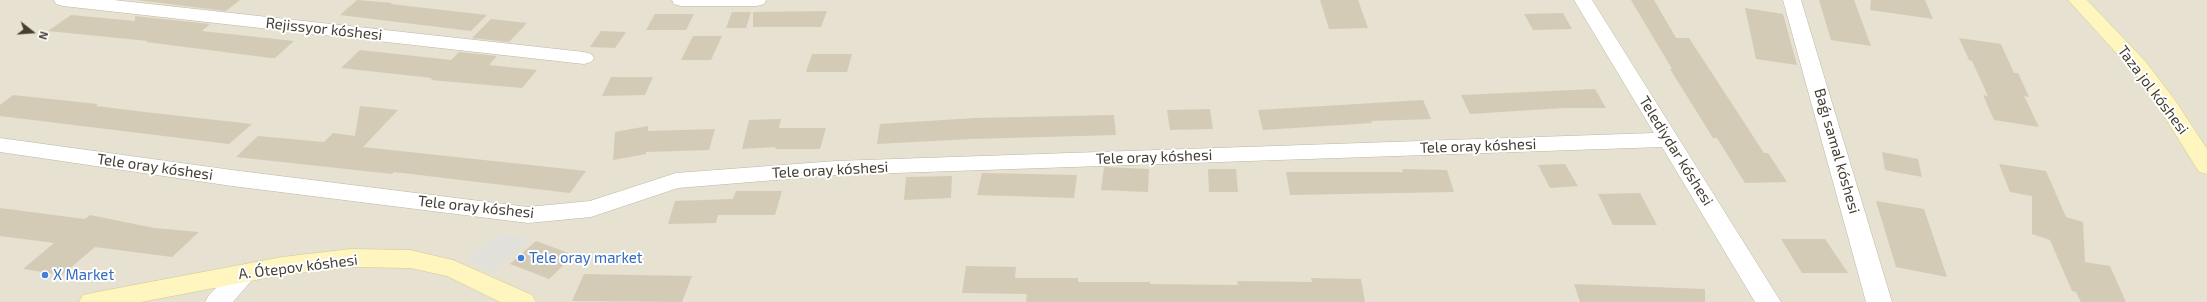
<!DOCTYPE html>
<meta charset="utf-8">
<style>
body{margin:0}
#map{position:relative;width:2207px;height:302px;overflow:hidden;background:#f2efe2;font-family:"Exo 2",sans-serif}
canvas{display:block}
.north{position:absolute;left:12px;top:12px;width:40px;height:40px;-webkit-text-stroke:3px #fff;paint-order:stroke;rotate:107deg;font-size:11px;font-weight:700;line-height:16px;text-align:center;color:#443e33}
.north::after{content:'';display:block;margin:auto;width:14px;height:18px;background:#443e33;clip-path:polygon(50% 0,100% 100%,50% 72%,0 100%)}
</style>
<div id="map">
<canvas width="2207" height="302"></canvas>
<div class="north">N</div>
</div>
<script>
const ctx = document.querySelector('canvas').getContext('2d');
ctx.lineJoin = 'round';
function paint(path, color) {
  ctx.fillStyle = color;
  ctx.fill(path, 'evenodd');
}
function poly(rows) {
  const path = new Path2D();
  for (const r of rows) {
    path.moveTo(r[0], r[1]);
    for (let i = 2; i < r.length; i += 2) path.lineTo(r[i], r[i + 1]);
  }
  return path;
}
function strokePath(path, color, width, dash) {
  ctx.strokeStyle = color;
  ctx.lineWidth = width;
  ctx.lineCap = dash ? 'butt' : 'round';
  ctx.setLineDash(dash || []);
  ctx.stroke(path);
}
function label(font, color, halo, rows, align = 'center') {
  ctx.font = font + ' "Exo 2",sans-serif';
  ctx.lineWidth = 4;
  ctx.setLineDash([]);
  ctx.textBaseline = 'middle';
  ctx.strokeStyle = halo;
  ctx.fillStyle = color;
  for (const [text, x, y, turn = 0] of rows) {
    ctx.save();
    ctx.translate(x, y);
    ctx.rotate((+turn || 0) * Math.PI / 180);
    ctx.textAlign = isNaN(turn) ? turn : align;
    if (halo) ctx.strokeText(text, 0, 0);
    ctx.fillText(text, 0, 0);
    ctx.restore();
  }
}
const residential = poly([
 [0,0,2207,0,2207,302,0,302]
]);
const parking = poly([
 [497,234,530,239,493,272,466,260]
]);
const building = poly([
 [136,0,240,0,226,11],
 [357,0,392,3,390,4,487,15,471,31,340,15],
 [1320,0,1358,0,1368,28,1329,29],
 [1631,0,1654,0,1676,38,1689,38,1764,153,1768,153,1787,182,1745,183,1717,138,1713,138,1670,69,1672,69],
 [1819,0,1854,0,1871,46,1831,40],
 [1871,0,1925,0,1933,19,1870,10],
 [1745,8,1783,14,1797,65,1756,59],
 [827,11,821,27,753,27,753,12],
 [732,12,751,12,746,28,726,28],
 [1563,13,1572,29,1533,30,1524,14],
 [655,14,694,14,686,30,646,30],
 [71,15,135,21,135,16,210,24,202,31,294,41,275,58,271,58,146,42,148,41,48,31],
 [491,19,527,23,509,42,472,38],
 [601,31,626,32,615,48,590,47],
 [693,36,722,36,711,60,681,60],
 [1959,38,2001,44,2014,73,2018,73,2029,97,2024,96,2039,127,1994,120,1983,95,1988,96,1972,61,1969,60],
 [360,50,451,60,459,52,497,56,489,65,537,70,522,88,431,80,432,78,341,68],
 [812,54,852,54,847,72,806,72],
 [611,77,653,77,645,95,602,96],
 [1595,89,1606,108,1563,108,1470,114,1461,95],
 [13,95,98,104,96,106,153,113,252,124,229,144,0,116,0,105],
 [1423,100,1431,119,1371,121,1372,123,1263,130,1258,110],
 [360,106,398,110,363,147,586,171,570,193,394,172,392,174,236,157,258,136,324,142,333,133,355,136],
 [1210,109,1213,129,1170,130,1167,110],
 [1114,115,1116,135,971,139,877,144,880,124,975,118],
 [781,119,779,128,826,128,820,149,775,149,776,147,742,149,749,120],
 [648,126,648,131,715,129,709,150,646,152,646,154,613,160,615,132],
 [1882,152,1918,159,1922,177,1885,170],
 [1565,164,1578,186,1550,188,1538,165],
 [1999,164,2046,171,2066,217,2083,222,2085,262,2110,266,2126,302,2081,302,2076,292,2072,291,2050,240,2032,234,2032,196,2010,192],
 [1104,167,1149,169,1148,192,1101,190],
 [1208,169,1236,169,1238,192,1209,192],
 [1402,169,1447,170,1454,192,1290,195,1286,172,1403,172],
 [982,173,1077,175,1074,198,977,195],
 [952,176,951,198,904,200,906,177],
 [736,191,782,191,775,215,718,215,716,223,668,224,675,201,733,199],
 [1640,193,1657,225,1613,225,1598,194],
 [1876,201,1924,209,1947,277,1896,267],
 [0,208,85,219,90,215,154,228,199,232,172,257,95,247,62,275,23,269,54,243,0,236],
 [1781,239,1825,239,1848,273,1802,273],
 [536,241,574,255,549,279,510,264],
 [966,266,1016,267,1015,278,1078,278,1078,282,1150,282,1150,284,1238,285,1237,281,1312,282,1311,278,1361,279,1365,302,1026,302,1027,294,962,293],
 [584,274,633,275,692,276,682,302,572,301],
 [1574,284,1705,289,1705,302,1580,302]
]);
const street = poly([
 [54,0,114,0,584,52,591,54,594,58,591,62,584,64,63,6,56,4,54,0],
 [672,0,766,0,764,4,757,6,681,6,674,4,672,0],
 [1574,0,1592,0,1781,302,1755,302,1662,147,836,175,678,188,591,217,528,223,232,186,0,152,0,138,232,170,528,207,590,201,676,173,836,161,1654,133,1574,0],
 [1783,0,1801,0,1892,302,1866,302,1783,0],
 [246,264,255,267,258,273,233,302,205,302,209,295,237,267,246,264]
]);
const secondary = poly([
 [2068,0,2087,0,2146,62,2175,100,2207,149,2207,174,2199,172,2159,108,2132,70,2068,0],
 [350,249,410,250,453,260,532,295,536,302,500,302,447,276,410,268,350,267,282,275,141,302,79,302,83,295,92,293,282,257,350,249]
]);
const markers = [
 [521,258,4,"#3f7fe0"],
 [45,275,4,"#3f7fe0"]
];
const streetNames = [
 ["Rejissyor kóshesi",324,29,6],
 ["Taza jol kóshesi",2153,90,53],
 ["Tele oray kóshesi",1478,146,-2],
 ["Telediydar kóshesi",1676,151,58],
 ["Baǵı samal kóshesi",1837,151,74],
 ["Tele oray kóshesi",1154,157,-2],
 ["Tele oray kóshesi",155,167,8],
 ["Tele oray kóshesi",830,170,-3],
 ["Tele oray kóshesi",476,207,6],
 ["A. Ótepov kóshesi",298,267,-7]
];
const shopNames = [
 ["Tele oray market",529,258],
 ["X Market",53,275]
];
paint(residential, '#e6e1d0');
paint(parking, '#e2e0db');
paint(building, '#d4cbb7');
strokePath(street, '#bdb7a5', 1);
strokePath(secondary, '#d4c88f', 1);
paint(street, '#fff');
paint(secondary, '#fff6bf');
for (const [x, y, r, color] of markers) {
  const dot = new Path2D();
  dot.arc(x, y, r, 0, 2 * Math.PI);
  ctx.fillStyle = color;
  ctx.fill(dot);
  strokePath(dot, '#fff', 1.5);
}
label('15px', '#443e33', '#fff', streetNames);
label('15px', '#366cbe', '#fff', shopNames, 'left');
</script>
